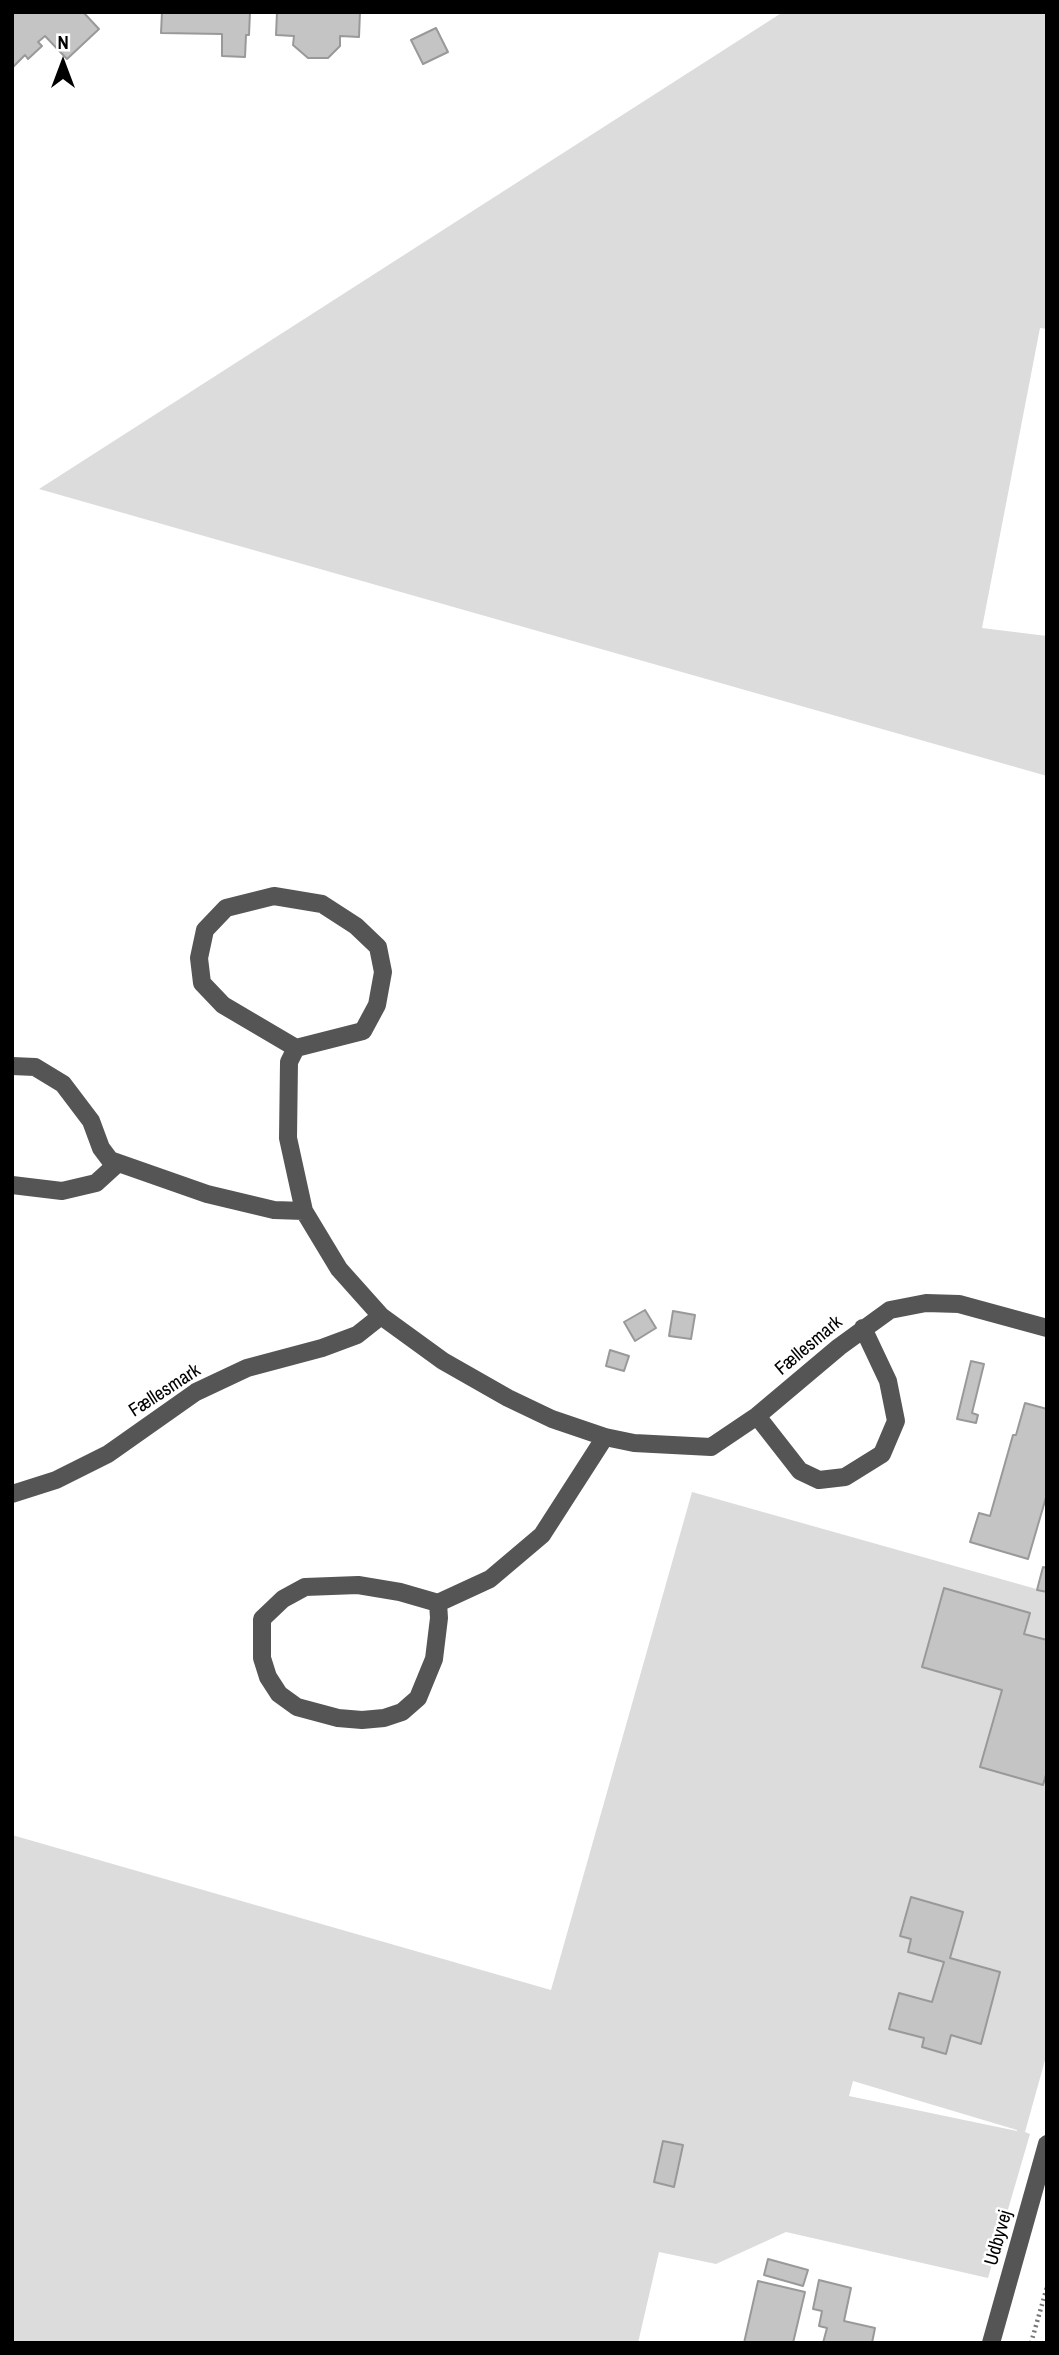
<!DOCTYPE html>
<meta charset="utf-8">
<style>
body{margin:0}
#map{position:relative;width:1059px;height:2355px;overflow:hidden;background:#fff;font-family:"Archivo Narrow",sans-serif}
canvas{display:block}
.frame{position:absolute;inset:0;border:14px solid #000;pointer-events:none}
.north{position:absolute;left:28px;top:28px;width:70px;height:70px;-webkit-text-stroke:5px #fff;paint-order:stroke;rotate:0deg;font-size:19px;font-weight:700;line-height:28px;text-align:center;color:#000}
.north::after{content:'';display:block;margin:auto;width:24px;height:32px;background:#000;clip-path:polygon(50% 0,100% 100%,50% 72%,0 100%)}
</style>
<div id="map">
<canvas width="1059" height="2355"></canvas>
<div class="frame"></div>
<div class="north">N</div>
</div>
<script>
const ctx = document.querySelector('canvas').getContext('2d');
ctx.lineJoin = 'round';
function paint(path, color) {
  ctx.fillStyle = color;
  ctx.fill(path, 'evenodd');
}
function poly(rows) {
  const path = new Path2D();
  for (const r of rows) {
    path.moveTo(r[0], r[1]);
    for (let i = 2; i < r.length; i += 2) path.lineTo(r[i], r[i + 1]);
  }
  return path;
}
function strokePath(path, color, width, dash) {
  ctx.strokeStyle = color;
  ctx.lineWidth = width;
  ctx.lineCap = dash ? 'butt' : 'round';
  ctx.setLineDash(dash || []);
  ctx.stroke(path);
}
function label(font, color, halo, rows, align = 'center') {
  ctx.font = font + ' "Archivo Narrow",sans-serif';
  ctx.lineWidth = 5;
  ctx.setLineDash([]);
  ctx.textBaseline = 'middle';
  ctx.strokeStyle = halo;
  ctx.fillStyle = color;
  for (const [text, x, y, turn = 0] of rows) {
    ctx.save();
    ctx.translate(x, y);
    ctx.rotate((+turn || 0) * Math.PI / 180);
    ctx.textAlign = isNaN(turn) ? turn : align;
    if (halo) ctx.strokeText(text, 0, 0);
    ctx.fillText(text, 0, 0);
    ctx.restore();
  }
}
const green = poly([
 [783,12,1047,12,1047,329,1040,328,982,628,1047,636,1047,776,39,489],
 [692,1492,1047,1592,1047,2053,1025,2132,1030,2134,988,2278,786,2232,716,2264,659,2252,638,2343,12,2343,12,1835,551,1990],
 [853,2081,1017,2130,1017,2131,849,2096]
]);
const building = poly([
 [12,12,83,12,99,29,67,59,45,36,38,42,42,46,28,59,25,55,12,68,12,12],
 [162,12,250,12,249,35,246,35,245,57,222,56,222,34,161,33,162,12],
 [277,12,360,12,359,37,340,36,340,46,328,58,308,58,293,45,294,36,276,35,277,12],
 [436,28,448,52,423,64,411,40,436,28],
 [645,1310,656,1328,635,1341,624,1322,645,1310],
 [673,1311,695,1315,691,1339,669,1336,673,1311],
 [610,1350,629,1356,624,1371,606,1366,610,1350],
 [971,1361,984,1364,972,1413,978,1415,976,1423,957,1419,971,1361],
 [1025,1403,1047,1409,1047,1494,1028,1559,970,1542,979,1513,990,1516,1013,1435,1016,1435,1025,1403],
 [1043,1567,1047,1568,1047,1592,1037,1590,1043,1567],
 [944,1588,1030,1613,1024,1634,1047,1640,1047,1771,1043,1785,980,1767,1002,1690,922,1667,944,1588],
 [911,1897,963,1912,950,1958,1000,1972,981,2044,951,2035,946,2054,922,2047,924,2038,889,2029,899,1993,932,2002,944,1962,908,1952,911,1939,900,1936,911,1897],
 [663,2141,683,2145,674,2187,654,2182,663,2141],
 [768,2259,808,2270,803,2286,764,2275,768,2259],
 [819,2280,851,2288,844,2321,875,2328,872,2343,823,2343,827,2328,819,2326,822,2311,813,2309,819,2280],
 [758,2281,805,2292,793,2343,744,2343,758,2281]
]);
const path = poly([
 [1031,2343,1047,2287]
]);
const minor = poly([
 [296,1048,223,1005,202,983,199,958,205,930,226,908,274,896,322,904,356,926,378,947,383,972,377,1005,363,1031,296,1048,289,1062,288,1138,304,1211,339,1269,381,1316,443,1361,508,1398,552,1419,605,1437,634,1443,711,1447,757,1416,839,1347,890,1310,926,1303,959,1304,1047,1328],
 [12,1066,35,1067,63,1084,91,1121,101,1148,110,1160,207,1194,274,1210,304,1211],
 [12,1185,62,1191,96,1183,118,1163],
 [757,1416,800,1471,819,1480,845,1477,882,1454,896,1421,888,1381,863,1328],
 [12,1494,56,1480,108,1454,196,1392,247,1368,322,1348,357,1335,381,1316],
 [438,1603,439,1618,434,1659,418,1698,402,1712,384,1718,362,1720,338,1718,297,1707,279,1694,268,1677,262,1658,262,1619,283,1599,305,1587,358,1585,400,1592,438,1603,490,1579,542,1535,605,1437],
 [991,2343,1047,2144]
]);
const streetNames = [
 ["Fællesmark",809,1346,-40],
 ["Fællesmark",165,1391,-33],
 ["Udbyvej",999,2238,-74]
];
paint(green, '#dcdcdc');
paint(building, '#c4c4c4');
strokePath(building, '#999', 2);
strokePath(path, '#777', 4.5, [2, 3.5]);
strokePath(minor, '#555', 18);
label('19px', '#000', '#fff', streetNames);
</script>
